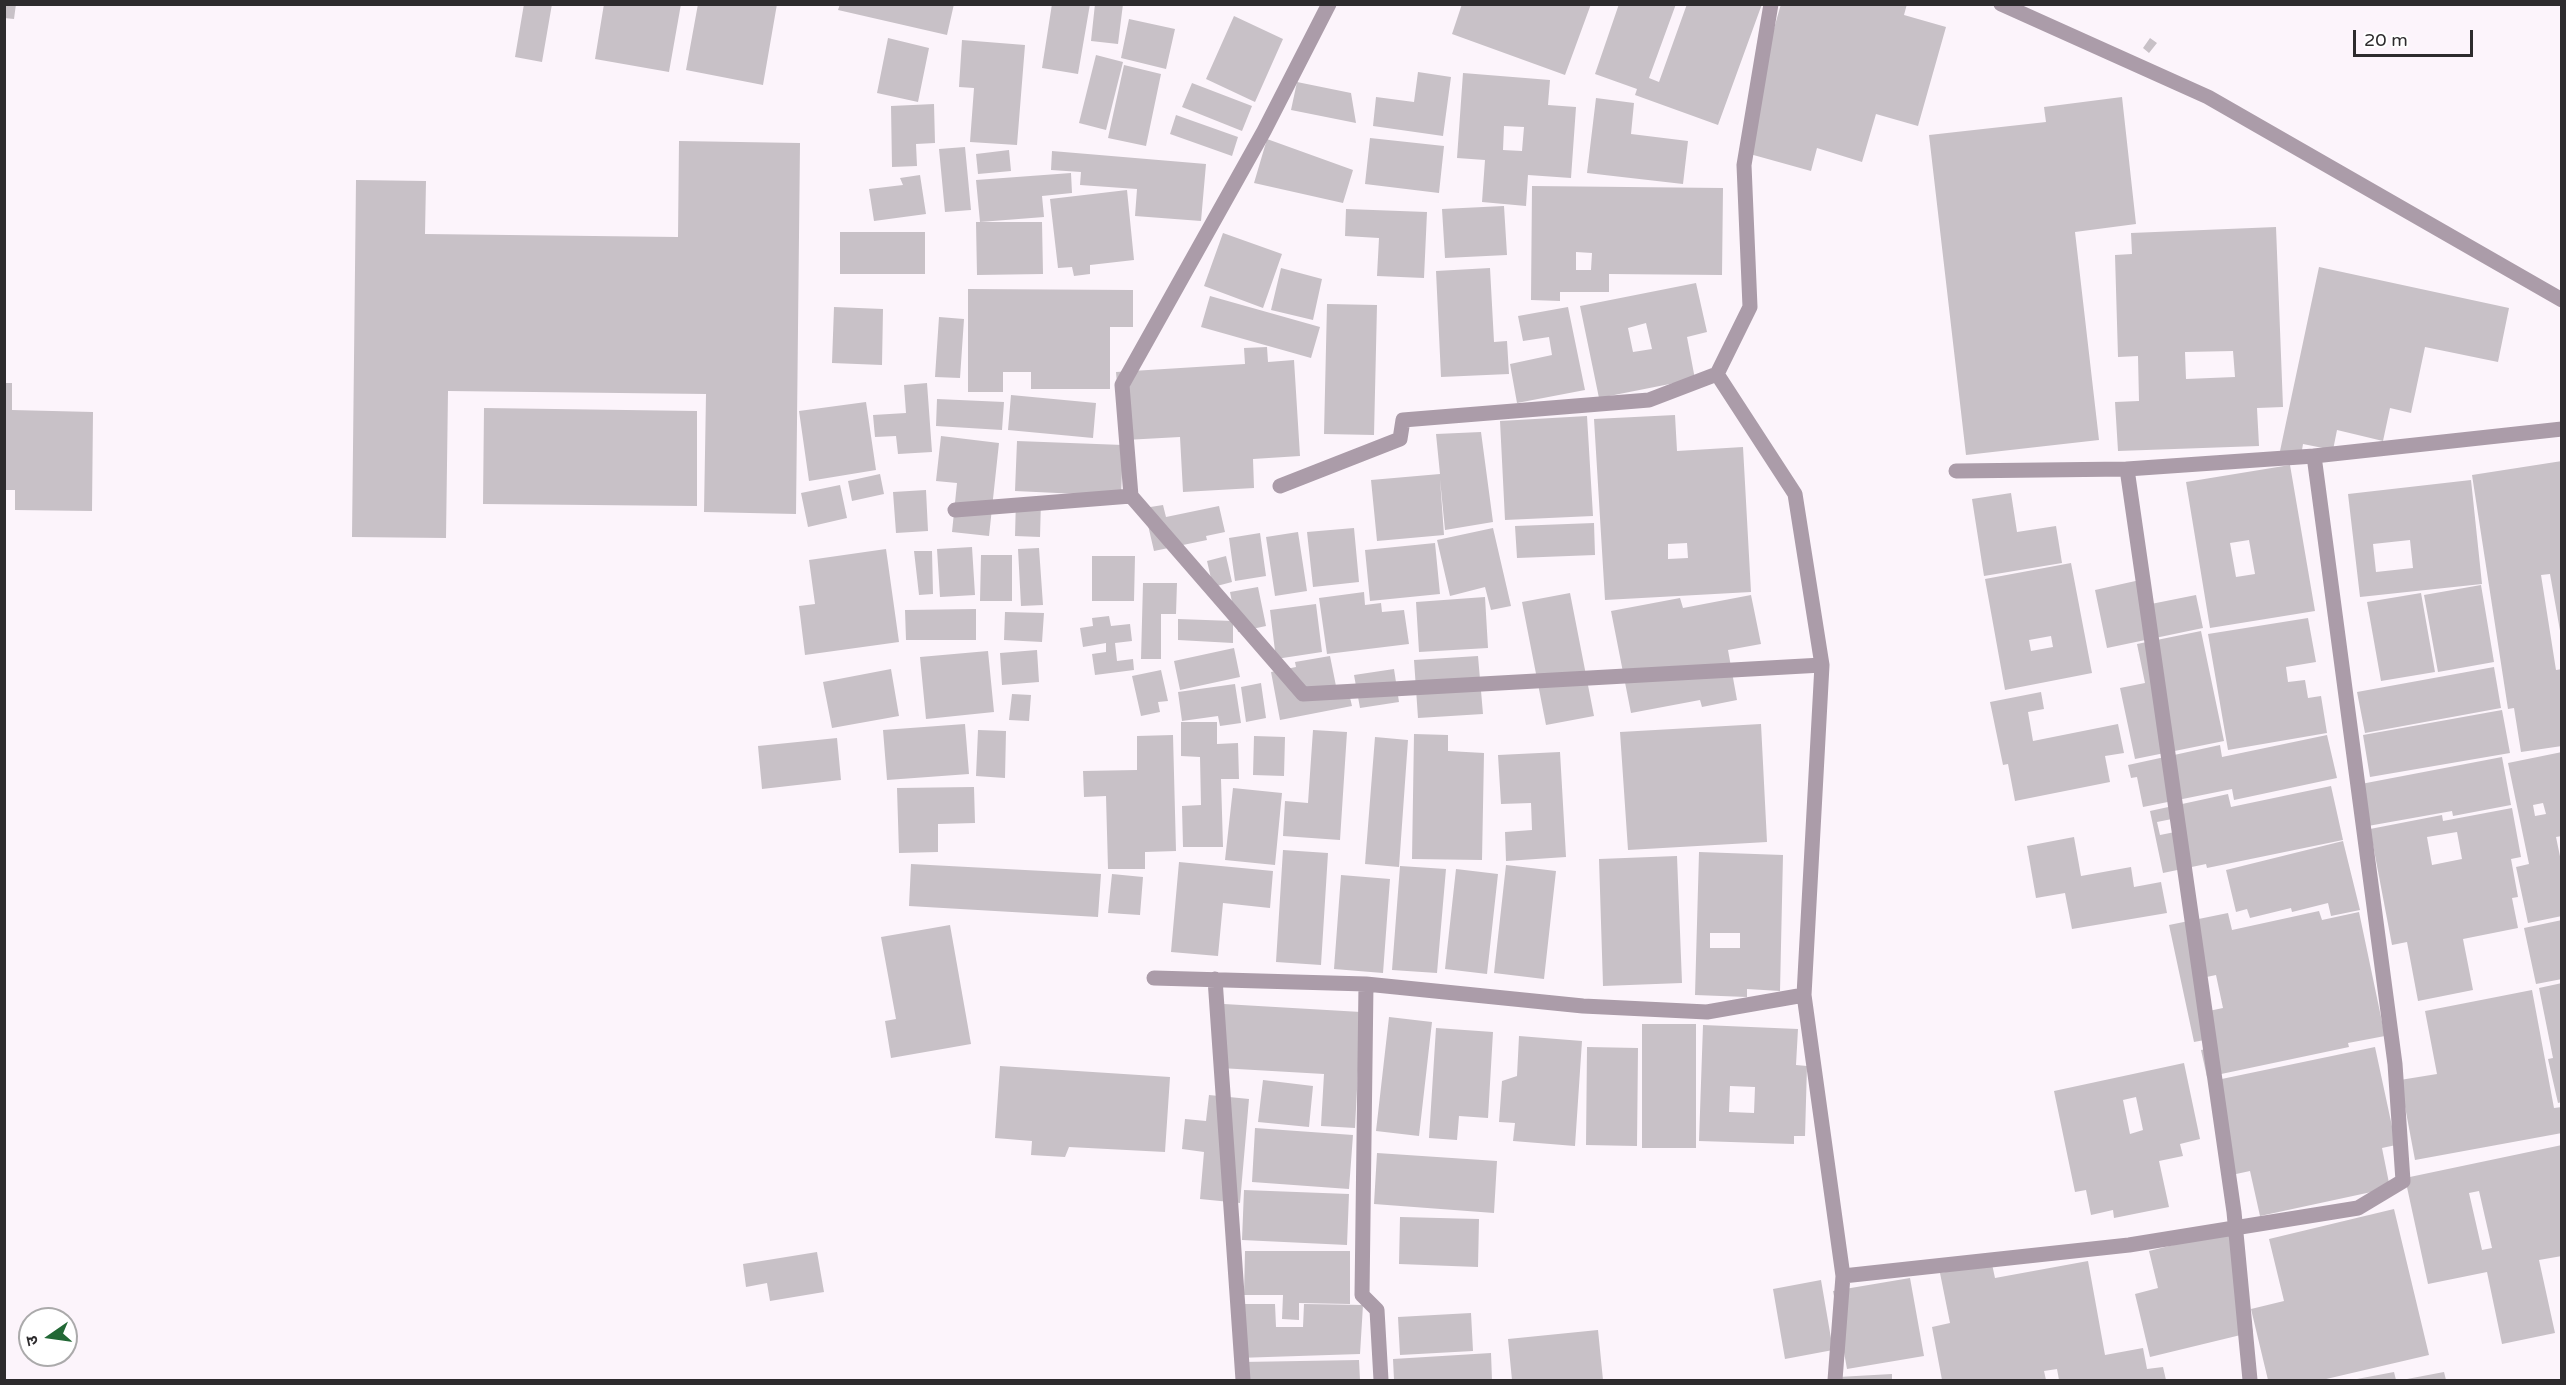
<!DOCTYPE html>
<meta charset="utf-8">
<style>
body{margin:0}
#map{position:relative;width:2566px;height:1385px;overflow:hidden;background:#fcf4fb;font-family:"Varela Round","Noto Sans Devanagari",sans-serif}
canvas{display:block}
.frame{position:absolute;inset:0;border:6px solid #2d2b2d;pointer-events:none}
.north{position:absolute;left:18px;top:1307px;width:60px;height:60px;box-sizing:border-box;background:#fff;border:2px solid #abaaab;border-radius:50%;rotate:257deg;font-size:16px;font-weight:700;line-height:24px;text-align:center;color:#2d2b2d}
.north::after{content:'';display:block;margin:auto;width:21px;height:27px;background:#226835;clip-path:polygon(50% 0,100% 100%,50% 72%,0 100%)}
.scale{position:absolute;left:2353px;top:30px;width:120px;height:27px;box-sizing:border-box;border:3px solid #2d2b2d;border-top:0;padding-left:8px;font-size:18px;line-height:21px;white-space:nowrap;color:#2d2b2d;-webkit-text-stroke:4px #fff;paint-order:stroke}
</style>
<div id="map">
<canvas width="2566" height="1385"></canvas>
<div class="frame"></div>
<div class="north">उ</div>
<div class="scale">20 m</div>
</div>
<script>
const ctx = document.querySelector('canvas').getContext('2d');
ctx.lineJoin = 'round';
function paint(path, color) {
  ctx.fillStyle = color;
  ctx.fill(path, 'evenodd');
}
function poly(rows) {
  const path = new Path2D();
  for (const r of rows) {
    path.moveTo(r[0], r[1]);
    for (let i = 2; i < r.length; i += 2) path.lineTo(r[i], r[i + 1]);
  }
  return path;
}
function strokePath(path, color, width, dash) {
  ctx.strokeStyle = color;
  ctx.lineWidth = width;
  ctx.lineCap = dash ? 'butt' : 'round';
  ctx.setLineDash(dash || []);
  ctx.stroke(path);
}
const building = poly([
 [4,4,16,4,14,19,4,18],
 [524,4,552,4,542,62,515,57],
 [604,4,681,4,669,72,595,59],
 [698,4,777,4,763,85,686,70],
 [840,4,954,4,947,35,838,10],
 [1052,4,1090,4,1078,74,1042,68],
 [1095,4,1123,4,1118,44,1091,41],
 [1462,4,1591,4,1565,75,1452,34],
 [1619,4,1676,4,1649,78,1659,82,1687,4,1762,4,1718,125,1635,95,1637,89,1595,74],
 [1781,4,1907,4,1904,15,1946,27,1918,126,1876,114,1862,162,1817,148,1811,171,1739,151],
 [1234,16,1283,39,1255,102,1206,79],
 [1129,19,1175,29,1166,69,1121,58],
 [888,38,929,48,918,102,877,93],
 [2150,38,2157,43,2149,53,2143,48],
 [962,40,1025,45,1017,145,970,142,974,88,959,87],
 [1096,55,1123,62,1106,130,1079,123],
 [1124,65,1161,74,1146,146,1108,138],
 [1418,72,1451,77,1443,136,1373,126,1376,97,1414,102],
 [1463,73,1550,80,1548,105,1576,107,1571,178,1528,175,1526,206,1482,202,1485,160,1457,158],
 [1504,126,1524,127,1522,151,1503,150],
 [1297,82,1351,93,1356,123,1291,110],
 [1192,83,1252,106,1242,131,1182,107],
 [2122,97,2136,224,2075,232,2099,440,1966,455,1929,135,2046,122,2044,107],
 [1596,98,1634,103,1631,134,1688,141,1683,184,1587,173],
 [934,104,935,143,916,144,917,166,892,167,891,106],
 [1176,115,1238,137,1232,156,1170,134],
 [1370,138,1444,146,1439,193,1365,184],
 [1267,139,1353,170,1343,203,1254,183],
 [679,141,800,143,796,514,704,512,706,394,448,391,446,538,352,537,356,180,426,181,425,234,678,237],
 [965,147,971,210,945,212,939,149],
 [1009,150,1011,171,978,174,976,154],
 [1052,151,1206,164,1201,221,1135,216,1137,189,1080,185,1081,172,1051,170],
 [1071,173,1072,193,1042,196,1044,217,980,222,976,180],
 [920,175,926,214,874,221,869,189,903,185,900,178],
 [1532,186,1723,188,1722,275,1609,274,1609,292,1560,292,1560,301,1531,300],
 [1576,252,1592,253,1591,270,1576,270],
 [1127,190,1134,260,1090,265,1090,274,1074,276,1072,267,1058,268,1050,199],
 [1504,206,1507,255,1445,258,1442,209],
 [1346,209,1427,212,1424,278,1377,276,1379,238,1345,236],
 [976,222,1042,222,1043,274,977,275],
 [2276,227,2283,407,2257,408,2259,446,2118,451,2115,402,2139,401,2138,356,2118,357,2115,255,2132,254,2131,233],
 [2233,351,2235,377,2186,379,2185,352],
 [840,232,925,232,925,274,840,274],
 [1223,233,1282,254,1263,308,1204,286],
 [2319,267,2509,308,2498,362,2425,347,2411,413,2390,408,2383,441,2337,430,2333,450,2303,444,2301,456,2280,451],
 [1281,268,1322,279,1313,320,1271,310],
 [1490,268,1494,342,1507,341,1509,374,1441,377,1436,271],
 [1696,283,1707,332,1687,337,1695,379,1599,398,1580,306],
 [1646,323,1652,349,1633,352,1628,328],
 [968,289,1133,290,1133,327,1110,327,1110,389,1031,389,1031,372,1003,372,1003,392,968,392],
 [1210,296,1320,327,1311,358,1201,327],
 [1327,304,1377,305,1374,435,1324,434],
 [834,307,883,309,882,365,832,363],
 [1568,307,1585,390,1517,403,1510,364,1552,355,1549,337,1523,341,1518,316],
 [939,317,964,319,960,378,935,377],
 [1267,347,1268,362,1294,360,1300,456,1253,459,1254,488,1183,492,1180,437,1125,440,1119,408,1116,372,1245,364,1244,348],
 [4,383,12,383,12,410,93,412,92,511,15,510,15,490,4,490],
 [927,383,932,452,898,454,896,436,875,437,873,415,906,413,904,385],
 [1011,395,1096,403,1093,438,1008,430],
 [937,399,1004,402,1002,430,936,426],
 [866,402,876,470,809,481,799,411],
 [484,408,697,411,697,506,483,504],
 [1675,415,1677,451,1743,447,1751,592,1605,600,1594,419],
 [1687,543,1688,558,1668,559,1668,544],
 [1587,416,1593,516,1505,520,1500,421],
 [1481,432,1493,522,1445,530,1440,479,1444,535,1377,541,1371,480,1440,474,1436,434],
 [941,436,999,443,989,536,952,532,957,483,936,481],
 [1017,441,1123,445,1121,496,1015,491],
 [2562,461,2562,642,2550,574,2541,575,2556,670,2562,669,2562,746,2521,752,2514,708,2508,709,2472,475],
 [2290,465,2315,611,2210,628,2186,482],
 [2249,540,2255,574,2236,577,2230,543],
 [880,474,884,494,852,501,848,481],
 [2471,480,2482,584,2360,597,2348,494],
 [2410,540,2413,568,2376,572,2373,544],
 [840,485,847,518,808,527,801,493],
 [926,490,928,531,896,533,893,492],
 [2011,493,2017,532,2056,526,2062,563,1984,576,1972,499],
 [1016,499,1041,500,1040,537,1015,536],
 [1163,505,1166,517,1219,506,1225,532,1206,536,1207,540,1154,551,1144,508],
 [1594,523,1595,555,1517,558,1515,526],
 [1354,528,1359,582,1313,587,1307,532],
 [1493,528,1511,606,1491,610,1485,587,1450,596,1437,540],
 [1298,532,1307,591,1275,596,1266,537],
 [1260,533,1266,576,1235,581,1229,538],
 [1435,543,1440,594,1370,601,1365,550],
 [972,547,975,595,940,597,937,549],
 [1039,548,1043,605,1021,606,1018,549],
 [886,549,899,642,805,655,799,606,815,604,809,560],
 [914,551,932,551,933,594,919,595],
 [981,555,1012,555,1012,601,980,601],
 [1092,556,1135,556,1134,601,1092,601],
 [1226,556,1232,582,1213,587,1207,561],
 [2071,563,2092,673,2005,690,1985,579],
 [2051,636,2053,647,2031,651,2029,640],
 [2140,580,2146,605,2196,595,2203,628,2107,648,2095,590],
 [1143,583,1177,583,1176,614,1161,614,1161,659,1141,659],
 [2481,585,2494,662,2438,672,2424,595],
 [1258,587,1266,626,1238,632,1230,592],
 [1364,592,1365,605,1381,603,1382,612,1404,610,1409,644,1327,654,1319,598],
 [1570,593,1594,716,1546,725,1522,602],
 [2421,593,2435,672,2381,681,2367,602],
 [1751,595,1761,644,1728,650,1737,700,1702,707,1700,700,1631,713,1611,611,1680,598,1683,608],
 [1485,597,1488,648,1419,652,1416,602],
 [1316,604,1322,652,1276,659,1270,610],
 [976,609,976,640,906,640,905,610],
 [1005,612,1044,613,1042,642,1004,640],
 [1109,616,1111,626,1130,624,1132,641,1115,643,1117,661,1133,659,1134,670,1095,675,1092,654,1106,652,1106,643,1083,647,1080,628,1093,626,1092,618],
 [2308,618,2316,662,2286,667,2288,682,2305,680,2308,698,2321,696,2327,733,2228,750,2208,634],
 [1178,619,1233,621,1233,643,1178,640],
 [2201,631,2224,741,2135,759,2120,688,2145,683,2137,644],
 [1234,648,1240,677,1180,690,1174,661],
 [1037,650,1039,682,1002,685,1000,653],
 [988,651,994,712,926,719,920,657],
 [1330,656,1337,691,1348,689,1352,706,1280,720,1271,672,1296,667,1295,662],
 [1478,656,1483,714,1418,718,1414,660],
 [2494,667,2501,708,2365,733,2357,692],
 [891,669,899,716,832,728,823,682],
 [1394,669,1399,702,1360,708,1354,675],
 [1161,670,1168,701,1158,702,1160,712,1141,716,1132,676],
 [1261,683,1266,718,1246,722,1241,687],
 [1235,684,1241,723,1220,726,1218,716,1182,721,1178,692],
 [2041,692,2044,709,2028,712,2033,741,2118,724,2124,753,2105,756,2110,782,2015,801,2008,764,2003,765,1990,702],
 [1012,694,1031,695,1029,721,1009,720],
 [2502,710,2510,753,2370,777,2363,735],
 [1181,722,1217,722,1217,744,1238,743,1239,779,1221,779,1223,847,1183,847,1182,806,1201,805,1200,757,1181,756],
 [965,724,969,774,887,780,883,730],
 [1761,724,1767,842,1628,850,1620,732],
 [978,730,1006,731,1005,778,976,776],
 [1313,730,1347,732,1340,840,1283,836,1285,801,1308,803],
 [1414,734,1448,735,1448,751,1484,753,1482,860,1412,859],
 [1173,735,1176,851,1145,852,1145,869,1108,869,1106,796,1084,797,1083,771,1137,770,1137,736],
 [2327,735,2337,778,2234,800,2232,789,2143,807,2137,777,2131,778,2128,765,2220,745,2222,757],
 [1254,736,1285,737,1284,776,1253,775],
 [1375,737,1408,740,1399,867,1365,864],
 [837,738,841,780,762,789,758,746],
 [1560,752,1566,857,1506,861,1505,832,1532,830,1531,803,1501,804,1498,755],
 [2562,752,2562,836,2556,837,2562,866,2562,916,2528,923,2516,867,2529,864,2508,763],
 [2543,803,2546,814,2535,816,2533,805],
 [2502,757,2511,805,2453,816,2452,811,2368,826,2361,784],
 [2331,786,2343,840,2207,868,2206,864,2163,873,2150,811,2228,794,2231,807],
 [2177,818,2180,831,2160,835,2157,822],
 [974,787,975,823,938,824,938,852,899,853,897,788],
 [1233,788,1282,793,1275,865,1225,860],
 [2512,808,2521,857,2511,859,2518,897,2512,898,2518,928,2463,939,2473,990,2418,1001,2407,942,2392,945,2370,829,2442,815,2443,821],
 [2457,832,2462,859,2432,865,2427,837],
 [2074,837,2081,876,2131,867,2134,887,2161,882,2167,913,2072,929,2065,893,2036,898,2027,846],
 [2343,841,2360,910,2331,916,2328,903,2292,912,2291,908,2250,918,2247,909,2236,912,2226,870],
 [1283,850,1328,853,1321,965,1276,962],
 [1699,852,1783,855,1780,991,1747,989,1747,997,1695,995],
 [1710,933,1740,933,1740,948,1710,948],
 [1677,856,1682,983,1603,986,1599,859],
 [1179,862,1273,871,1270,908,1223,903,1218,956,1171,952],
 [911,864,1101,874,1098,917,909,906],
 [1506,865,1556,871,1544,979,1494,973],
 [1400,866,1446,869,1437,973,1392,970],
 [1456,869,1498,874,1487,974,1445,969],
 [1112,874,1143,877,1140,915,1108,913],
 [1341,875,1390,879,1383,973,1334,969],
 [2319,911,2322,920,2359,912,2385,1036,2348,1043,2349,1047,2207,1077,2201,1050,2217,1047,2215,1038,2194,1042,2169,925,2228,913,2232,930],
 [2216,975,2223,1008,2204,1012,2197,979],
 [2562,920,2562,979,2536,984,2524,928],
 [950,925,971,1044,891,1058,885,1021,896,1019,881,937],
 [2562,983,2562,1102,2558,1103,2548,1059,2553,1058,2539,988],
 [2532,990,2554,1108,2562,1107,2562,1133,2415,1160,2400,1080,2437,1074,2425,1011],
 [1224,1004,1361,1012,1355,1128,1321,1126,1324,1074,1220,1068],
 [1389,1017,1432,1022,1419,1136,1376,1131],
 [1642,1024,1696,1024,1696,1148,1642,1148],
 [1703,1025,1798,1029,1796,1065,1807,1066,1805,1136,1794,1136,1794,1144,1699,1141],
 [1730,1086,1755,1087,1754,1113,1729,1112],
 [1436,1028,1493,1032,1488,1118,1459,1116,1457,1140,1429,1138],
 [1519,1036,1582,1041,1575,1146,1513,1141,1515,1123,1499,1122,1502,1081,1517,1076],
 [1587,1047,1638,1048,1637,1146,1586,1145],
 [2375,1047,2396,1145,2382,1148,2390,1188,2260,1216,2250,1171,2227,1176,2212,1081],
 [2184,1063,2200,1139,2180,1144,2183,1156,2159,1161,2169,1207,2114,1218,2113,1210,2091,1215,2086,1190,2075,1192,2054,1091],
 [2136,1097,2143,1130,2130,1134,2123,1100],
 [1000,1066,1170,1077,1165,1152,1069,1147,1065,1157,1031,1155,1032,1141,995,1138],
 [1263,1080,1313,1086,1309,1127,1258,1122],
 [1209,1095,1249,1099,1240,1203,1200,1199,1204,1152,1182,1149,1185,1119,1206,1121],
 [1255,1128,1353,1135,1349,1189,1252,1182],
 [2562,1145,2562,1256,2539,1260,2555,1333,2502,1344,2487,1272,2428,1284,2405,1178],
 [2479,1191,2492,1248,2482,1250,2469,1193],
 [1377,1153,1497,1161,1494,1213,1374,1204],
 [1244,1190,1349,1194,1347,1245,1242,1240],
 [2394,1209,2429,1355,2322,1380,2268,1380,2251,1309,2284,1301,2269,1239],
 [1400,1217,1479,1219,1478,1267,1399,1264],
 [2229,1231,2253,1332,2150,1357,2135,1294,2158,1288,2149,1251],
 [1245,1251,1350,1251,1350,1304,1299,1303,1299,1320,1282,1319,1283,1295,1244,1295],
 [817,1252,824,1292,770,1301,767,1283,746,1287,743,1264],
 [2088,1261,2105,1355,2143,1348,2147,1369,2163,1367,2166,1380,2059,1380,2057,1369,2044,1371,2046,1380,1942,1380,1932,1327,1950,1323,1940,1273,1992,1264,1995,1278],
 [1910,1278,1924,1356,1847,1369,1833,1291],
 [1821,1280,1833,1350,1785,1359,1773,1289],
 [1236,1304,1275,1304,1276,1327,1303,1327,1304,1304,1363,1305,1360,1354,1237,1358],
 [1471,1313,1473,1351,1400,1355,1398,1317],
 [1598,1330,1603,1380,1512,1380,1508,1339],
 [1491,1353,1492,1380,1394,1380,1393,1359],
 [1359,1360,1360,1380,1242,1380,1242,1362],
 [2394,1372,2396,1380,2357,1380,2357,1379],
 [2444,1372,2446,1380,2407,1380,2407,1379],
 [1892,1374,1892,1380,1838,1380,1838,1377]
]);
const minor = poly([
 [2001,4,2208,97,2562,300],
 [1717,374,1750,307,1744,165,1771,4],
 [2127,469,2234,1212,2250,1380],
 [1956,471,2127,469,2314,456,2562,429],
 [1280,486,1400,439,1403,420,1649,400,1717,374,1795,494,1822,665,1804,995,1843,1276,2129,1245,2358,1208,2403,1181,2395,1064,2314,456],
 [1131,496,1303,694,1822,665],
 [955,510,1131,496,1122,385,1264,131,1329,4],
 [1154,978,1366,984,1583,1006,1707,1012,1804,995],
 [1215,979,1243,1380],
 [1366,984,1362,1295,1377,1310,1381,1380],
 [1835,1380,1843,1276]
]);
paint(building, '#c8c1c7');
strokePath(minor, '#ab9ca9', 15);
</script>
